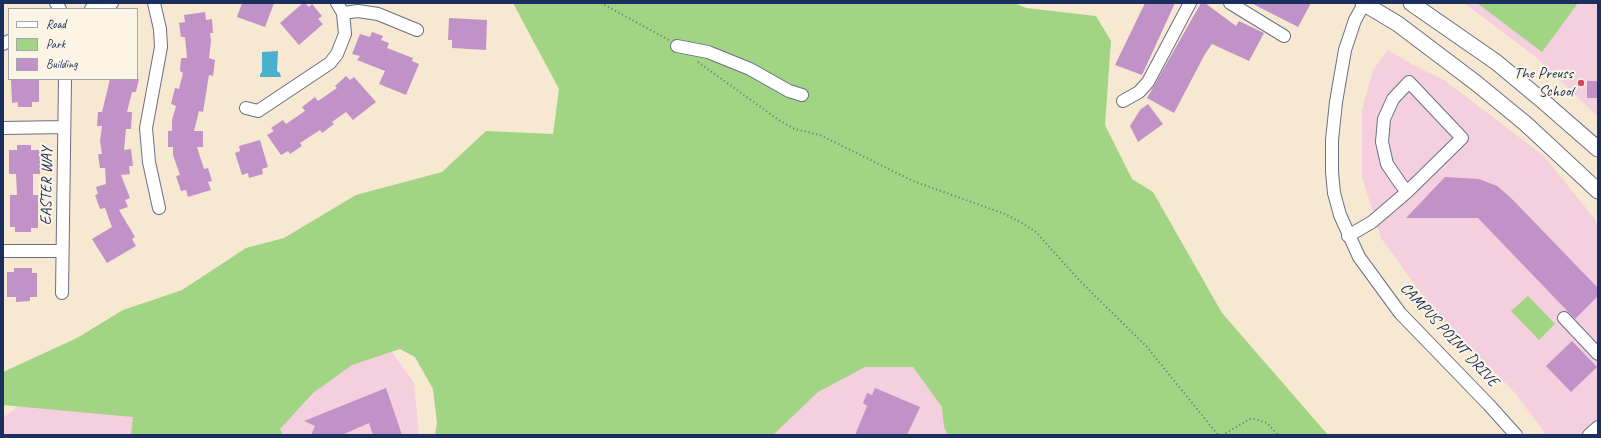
<!DOCTYPE html>
<style>
body{margin:0}
#map{position:relative;width:1601px;height:438px;overflow:hidden;background:#f7e9d1;font-family:Caveat,sans-serif}
canvas{display:block}
.frame{position:absolute;inset:0;border:4px solid #1b2f5e;pointer-events:none}
.legend{position:absolute;left:8px;top:8px;width:130px;height:72px;box-sizing:border-box;background:#fcf5e5;border:1px solid #a2a6af;margin:0;padding:5px 7px;list-style:none;font-size:12px;color:#1b2f5e}
.legend li{display:flex;align-items:center;gap:8px;height:20px}
.legend b{width:20px;border:1px solid #a2a6af}
</style>
<div id="map">
<canvas width="1601" height="438"></canvas>
<div class="frame"></div>
<ul class="legend">
<li><b style="height:5px;background:#fff"></b>Road</li>
<li><b style="height:11px;background:#a1d483"></b>Park</li>
<li><b style="height:11px;background:#c092c7"></b>Building</li>
</ul>
</div>
<script>
const ctx = document.querySelector('canvas').getContext('2d');
ctx.lineJoin = 'round';
function paint(path, color) {
  ctx.fillStyle = color;
  ctx.fill(path, 'evenodd');
}
function poly(rows) {
  const path = new Path2D();
  for (const r of rows) {
    path.moveTo(r[0], r[1]);
    for (let i = 2; i < r.length; i += 2) path.lineTo(r[i], r[i + 1]);
  }
  return path;
}
function strokePath(path, color, width, dash) {
  ctx.strokeStyle = color;
  ctx.lineWidth = width;
  ctx.lineCap = dash ? 'butt' : 'round';
  ctx.setLineDash(dash || []);
  ctx.stroke(path);
}
function label(font, color, halo, rows, align = 'center') {
  ctx.font = font + ' Caveat,sans-serif';
  ctx.lineWidth = 4;
  ctx.setLineDash([]);
  ctx.textBaseline = 'middle';
  ctx.strokeStyle = halo;
  ctx.fillStyle = color;
  for (const [text, x, y, turn = 0] of rows) {
    ctx.save();
    ctx.translate(x, y);
    ctx.rotate((+turn || 0) * Math.PI / 180);
    ctx.textAlign = isNaN(turn) ? turn : align;
    if (halo) ctx.strokeText(text, 0, 0);
    ctx.fillText(text, 0, 0);
    ctx.restore();
  }
}
const built = poly([
 [1464,3,1598,3,1598,117,1537,58],
 [1388,50,1415,66,1444,80,1544,156,1598,223,1598,435,1546,435,1516,394,1433,310,1381,238,1362,177,1362,110,1373,70],
 [913,330,997,435,732,435],
 [387,345,414,383,419,435,257,435,277,409],
 [140,386,148,435,3,435,3,418,42,388]
]);
const green = poly([
 [513,3,1014,3,1026,8,1096,16,1111,41,1105,125,1132,179,1153,192,1222,313,1328,435,948,435,944,427,942,407,913,367,865,367,818,392,773,435,435,435,437,423,433,389,415,357,400,349,352,365,313,393,280,429,283,435,131,435,133,417,3,405,3,372,77,338,123,310,182,290,246,248,284,238,356,195,442,172,486,131,553,134,559,89],
 [1477,3,1578,3,1542,52],
 [1528,296,1555,324,1539,340,1511,311]
]);
const water = poly([
 [278,51,277,71,280,73,281,77,260,77,260,74,262,72,262,52]
]);
const building = poly([
 [242,3,274,3,265,27,237,17],
 [303,3,305,3,309,7,312,4,322,16,318,19,323,24,299,45,280,23],
 [1145,3,1175,3,1142,75,1115,65],
 [1201,3,1205,3,1236,26,1239,21,1264,33,1249,61,1212,44,1205,54,1174,113,1147,98],
 [1251,3,1311,3,1298,27],
 [205,12,206,20,212,19,213,33,210,33,211,41,209,58,215,60,213,76,209,75,203,112,199,111,194,131,203,131,203,147,197,147,204,169,208,168,212,181,208,182,211,190,188,197,186,190,181,191,176,176,180,175,173,155,173,147,168,147,168,131,172,131,172,120,176,106,171,104,175,88,179,89,183,73,180,71,181,58,187,58,185,37,181,37,179,23,185,22,184,15],
 [449,18,487,20,486,50,452,48,452,40,448,40],
 [372,32,383,36,381,40,389,43,387,48,413,58,412,61,419,64,406,95,379,84,385,71,357,60,360,56,352,54,360,34,370,37],
 [346,76,350,80,354,77,376,102,353,120,346,112,332,122,334,124,322,133,320,130,300,143,302,146,290,154,288,151,281,155,267,135,274,131,271,128,283,120,286,124,305,111,302,107,315,97,318,101,337,88,335,86],
 [11,79,39,79,39,102,32,102,32,107,18,107,18,102,12,103],
 [110,79,139,79,136,92,132,92,127,112,132,112,131,129,126,129,124,150,131,149,133,166,129,166,130,174,121,175,130,198,125,200,128,207,119,210,135,237,132,239,136,246,107,263,92,239,112,227,105,208,100,209,95,195,98,194,96,187,106,184,105,168,100,168,98,154,102,154,100,141,102,126,97,126,98,112,102,112],
 [1587,81,1598,81,1598,98,1587,98],
 [1148,104,1163,124,1138,142,1130,126,1140,110],
 [260,140,268,167,262,169,263,174,249,178,248,173,242,175,235,153,240,151,239,146],
 [17,145,31,145,31,150,40,150,40,174,33,174,33,195,38,195,38,228,31,228,31,232,15,232,15,227,10,227,10,195,17,195,16,174,9,174,9,150,17,150],
 [1445,177,1479,179,1497,186,1511,198,1598,288,1598,296,1575,319,1478,218,1406,218],
 [14,268,32,268,32,273,37,273,37,297,30,297,30,301,16,302,16,297,7,297,7,272,14,272],
 [1572,341,1597,367,1571,392,1546,366],
 [386,388,402,435,373,435,369,423,342,435,311,435,315,426,304,421],
 [875,388,920,407,907,435,855,435,867,406,863,403,867,393,872,395]
]);
const path = poly([
 [601,3,669,40],
 [698,62,780,121,795,129,820,135,913,181,1005,214,1022,223,1036,232,1079,280,1147,347,1218,435],
 [1222,435,1250,419,1255,419,1267,423,1278,435]
]);
const minor = poly([
 [56,3,60,9],
 [154,3,160,29,161,47,146,128,149,162,159,208],
 [1230,3,1284,36],
 [1364,4,1355,20,1345,50,1336,102,1332,140,1332,172,1334,193,1340,215,1359,257,1400,313,1489,405,1516,435],
 [91,9,112,3],
 [343,13,358,11,378,14,417,30],
 [3,44,9,41],
 [677,46,708,52,750,69,789,91,802,95],
 [1123,101,1139,92,1148,82,1190,3],
 [246,108,258,111,330,63,337,54,345,34,343,13,337,3],
 [3,128,64,127],
 [1348,236,1372,222,1407,192,1462,138,1409,82,1393,99,1384,119,1382,142,1387,164,1400,183,1407,192],
 [3,251,62,251],
 [62,293,65,79],
 [1564,318,1598,354],
 [1589,435,1598,427]
]);
const major = poly([
 [1363,3,1398,24,1476,83,1526,124,1598,191],
 [1411,3,1496,62,1544,102,1598,149]
]);
const markers = [
 [1581,83,4,"#d1495b"]
];
const poiNames = [
 ["The Preuss",1573,74],
 ["School",1573,92]
];
const streetNames = [
 ["EASTER WAY",47,186,-89],
 ["CAMPUS POINT DRIVE",1449,335,47]
];
paint(built, '#f4cfde');
paint(green, '#a1d483');
paint(water, '#4cafcb');
paint(building, '#c092c7');
strokePath(minor, '#687086', 14);
strokePath(major, '#687086', 17);
strokePath(path, '#687086', 2, [1, 3]);
strokePath(minor, '#fff', 12);
strokePath(major, '#fff', 15);
for (const [x, y, r, color] of markers) {
  const dot = new Path2D();
  dot.arc(x, y, r, 0, 2 * Math.PI);
  ctx.fillStyle = color;
  ctx.fill(dot);
  strokePath(dot, '#fcf5e5', 1.5);
}
label('16px', '#1b2f5e', '#fcf5e5', poiNames, 'right');
label('16px', '#1b2f5e', '#fcf5e5', streetNames);
</script>
